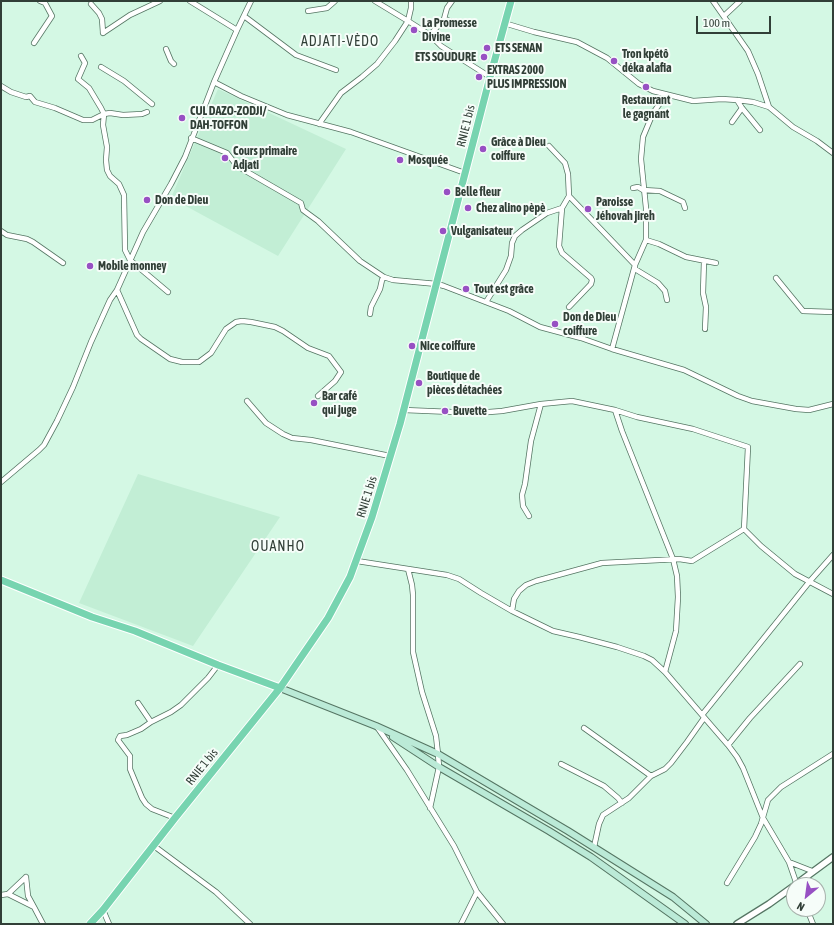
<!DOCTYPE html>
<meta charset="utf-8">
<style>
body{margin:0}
#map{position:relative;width:834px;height:925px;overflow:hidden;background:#d4f8e4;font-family:"Asap Condensed",sans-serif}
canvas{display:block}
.frame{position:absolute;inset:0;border:2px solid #313f37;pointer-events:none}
.north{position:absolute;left:786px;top:877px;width:40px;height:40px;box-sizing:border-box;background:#f6fdf9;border:1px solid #a7b1ab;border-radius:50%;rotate:209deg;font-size:11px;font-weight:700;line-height:16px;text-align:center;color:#313f37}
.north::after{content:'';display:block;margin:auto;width:14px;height:18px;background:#9750c3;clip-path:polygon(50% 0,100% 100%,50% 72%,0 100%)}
.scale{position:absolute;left:696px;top:16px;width:75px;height:18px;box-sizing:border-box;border:2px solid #313f37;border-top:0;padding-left:5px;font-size:12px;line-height:14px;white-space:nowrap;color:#313f37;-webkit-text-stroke:3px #f6fdf9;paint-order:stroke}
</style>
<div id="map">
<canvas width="834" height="925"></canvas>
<div class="frame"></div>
<div class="north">N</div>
<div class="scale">100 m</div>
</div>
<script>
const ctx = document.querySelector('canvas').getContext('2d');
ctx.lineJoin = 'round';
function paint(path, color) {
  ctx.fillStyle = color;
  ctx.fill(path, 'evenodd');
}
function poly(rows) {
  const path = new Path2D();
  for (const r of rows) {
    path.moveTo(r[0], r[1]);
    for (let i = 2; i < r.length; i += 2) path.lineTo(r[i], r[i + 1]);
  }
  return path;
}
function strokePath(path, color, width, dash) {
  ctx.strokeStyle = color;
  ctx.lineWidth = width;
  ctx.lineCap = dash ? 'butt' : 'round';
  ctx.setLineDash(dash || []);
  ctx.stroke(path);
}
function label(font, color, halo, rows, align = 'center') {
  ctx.font = font + ' "Asap Condensed",sans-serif';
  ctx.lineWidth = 4;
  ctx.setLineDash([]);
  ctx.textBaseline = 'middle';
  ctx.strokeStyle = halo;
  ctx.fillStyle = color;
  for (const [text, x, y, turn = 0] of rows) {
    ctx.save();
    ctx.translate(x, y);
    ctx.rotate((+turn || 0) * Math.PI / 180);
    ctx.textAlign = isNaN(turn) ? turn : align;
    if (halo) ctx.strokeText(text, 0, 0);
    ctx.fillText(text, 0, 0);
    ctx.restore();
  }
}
const built = poly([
 [218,89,346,149,278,256,171,198],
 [138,474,280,517,193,646,79,603]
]);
const minor = poly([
 [190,1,237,30],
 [375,1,408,21,430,35,441,46,490,77],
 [713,1,748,51,758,74,769,107],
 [91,4,99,13,102,19,103,33],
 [308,11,327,8,335,1],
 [244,16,296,55,336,70],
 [724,16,740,1],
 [444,19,459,24],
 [504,23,534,32,577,42,607,58,639,84,653,91,693,101,722,99,737,100,753,102,769,107,793,127,817,141,833,153],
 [103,33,130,15,160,1],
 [430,35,444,19,447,8,452,1],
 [34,43,52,16,45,3,40,1],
 [166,49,171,61,174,64],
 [81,56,85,63,78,79,89,88,101,108,104,114,103,125,107,147,106,160,107,170,110,176,119,184,124,195,125,250,130,260,168,292],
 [101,67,124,81,152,104],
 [214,82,241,96,287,115,351,132,465,173],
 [1,86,11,92,26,97,30,96,35,102,55,108,83,120,92,120,104,114,110,113,123,115,142,114,147,112],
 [737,100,742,108,760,130],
 [732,122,742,108],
 [319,124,341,93,362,77,377,64,395,41,408,21,411,8,411,1],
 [191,138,227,153,237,166,301,203,303,210,307,213,318,221,360,261,384,277,393,280,437,284,444,286,509,311,540,327,581,338,612,349,684,370,738,396,752,401,796,409,809,410,833,404],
 [633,188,638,187,643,190,660,191,683,202,685,208],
 [569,196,635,265,635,269,658,283,665,291,667,300],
 [562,208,559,246,562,253,591,278,592,280,591,284,569,307],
 [1,231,7,235,27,239,33,242,63,263],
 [646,240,659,244,686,257,716,263],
 [704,261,703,293,706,307,705,329],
 [776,278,803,311,833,312],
 [117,290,137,335,141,339,170,359,182,362,199,362,211,353,226,329,236,322,242,321,251,322,275,327,283,331,308,348,329,356,341,372,335,381,318,396],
 [486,302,506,270,511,256,512,243,515,236,522,230,547,213,562,208,569,196,568,174,565,163,549,146],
 [370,314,371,307,380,289,382,280,384,277],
 [612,349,635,265,646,240,646,208,641,159,643,137,653,113,666,95],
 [247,401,266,423,283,434,292,438,311,440,390,456],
 [404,410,476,413,502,411,541,404,572,401,615,410,637,417,693,429,748,447,744,529,761,546,795,574,833,594],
 [615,410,622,431,673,559,677,576,678,597,676,631,665,672],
 [1,482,39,450,44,445,57,421,73,387,91,342,110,300,117,290,143,232,171,184,185,157,214,82,237,30,251,1],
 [529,516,523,506,522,495,525,484,531,441,541,404],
 [357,561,447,575,459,579,481,593,512,611,553,631,579,637,617,647,644,656,652,660,665,672,728,745,737,757,743,768,763,818,789,862,797,885],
 [408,569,412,585,413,595,413,652,422,692,436,736,438,754,439,767,430,808],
 [512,611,514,599,519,591,526,585,536,581,602,563,679,559,692,561,744,529],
 [138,703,151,722],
 [702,715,810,581,833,555],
 [377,727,407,770,454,846,477,892,503,924],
 [584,728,651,776],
 [728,745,750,718,800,664],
 [561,764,604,786,618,798,622,803],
 [175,818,152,809,146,804,142,798,130,769,130,756,118,740,120,736,127,735,141,729,151,722,171,712,181,705,208,678,218,665],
 [154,846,216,892,250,924],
 [594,847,599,824,603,815,629,798,651,776,665,769,671,763,687,742,704,718],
 [789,862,812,871],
 [26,877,28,896,34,907],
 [727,883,755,837,761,824,768,800,781,787,833,754],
 [8,894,34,907,43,924],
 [1,895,8,894,26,877],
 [807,909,813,924],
 [103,910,109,924],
 [461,924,477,892]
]);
const tertiary = poly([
 [795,885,833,857],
 [737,924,769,904,794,886]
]);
const secondary = poly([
 [280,688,376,726,438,754,568,831,673,897,706,924],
 [393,737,439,767,549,831,591,857,685,924]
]);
const primary = poly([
 [1,580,92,617,135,631,218,665,280,688],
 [90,924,103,910,175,818,280,688,328,618,350,577,372,517,400,424,490,77,511,1]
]);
const markers = [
 [414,30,4,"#9750c3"],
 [487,48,4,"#9750c3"],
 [484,57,4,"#9750c3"],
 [614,61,4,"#9750c3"],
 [479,77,4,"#9750c3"],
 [646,87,4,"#9750c3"],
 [182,118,4,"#9750c3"],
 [483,149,4,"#9750c3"],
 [225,158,4,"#9750c3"],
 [400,160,4,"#9750c3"],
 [447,192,4,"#9750c3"],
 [147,200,4,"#9750c3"],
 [468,208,4,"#9750c3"],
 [588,209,4,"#9750c3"],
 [443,231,4,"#9750c3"],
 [90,266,4,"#9750c3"],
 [466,289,4,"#9750c3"],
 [555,324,4,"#9750c3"],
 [412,346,4,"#9750c3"],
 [419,383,4,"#9750c3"],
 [314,403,4,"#9750c3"],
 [445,411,4,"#9750c3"]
];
const poiNames = [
 ["La Promesse",422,23],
 ["Divine",422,37],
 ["ETS SENAN",495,48],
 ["Tron kpétô",622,54],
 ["déka alafia",622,68],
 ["ETS SOUDURE",476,57,"right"],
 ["EXTRAS 2000",487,70],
 ["PLUS IMPRESSION",487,84],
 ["Restaurant",646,100,"center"],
 ["le gagnant",646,114,"center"],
 ["CUL DAZO-ZODJI/",190,111],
 ["DAH-TOFFON",190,125],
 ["Grâce à Dieu",491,142],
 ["coiffure",491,156],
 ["Cours primaire",233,151],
 ["Adjati",233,165],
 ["Mosquée",408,160],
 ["Belle fleur",455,192],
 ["Don de Dieu",155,200],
 ["Paroisse",596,202],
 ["Jéhovah jireh",596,216],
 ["Chez alino pèpè",476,208],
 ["Vulganisateur",451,231],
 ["Mobile monney",98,266],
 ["Tout est grâce",474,289],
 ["Don de Dieu",563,317],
 ["coiffure",563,331],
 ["Nice coiffure",420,346],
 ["Boutique de",427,376],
 ["pièces détachées",427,390],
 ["Bar café",322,396],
 ["qui juge",322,410],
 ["Buvette",453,411]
];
const streetNames = [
 ["RNIE 1 bis",466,126,-76],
 ["RNIE 1 bis",367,497,-73],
 ["RNIE 1 bis",202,767,-51]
];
const quarterNames = [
 ["ADJATI-VÈDO",340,42],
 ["OUANHO",278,547]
];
paint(built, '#c2eed5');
strokePath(minor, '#557563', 6);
strokePath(tertiary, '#557563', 8);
strokePath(secondary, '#557563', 8);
strokePath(primary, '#fff', 9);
strokePath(minor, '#fff', 4.5);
strokePath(tertiary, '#fff', 5.5);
strokePath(secondary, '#bbead7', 6);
strokePath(primary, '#77d4b0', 7);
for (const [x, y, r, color] of markers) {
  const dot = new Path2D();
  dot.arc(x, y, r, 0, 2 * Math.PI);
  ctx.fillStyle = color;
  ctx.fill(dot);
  strokePath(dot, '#f6fdf9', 1.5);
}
label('bold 12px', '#313f37', '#f6fdf9', poiNames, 'left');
label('12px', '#313f37', '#f6fdf9', streetNames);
ctx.letterSpacing = '1px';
label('14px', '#313f37', '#f6fdf9', quarterNames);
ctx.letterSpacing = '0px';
</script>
